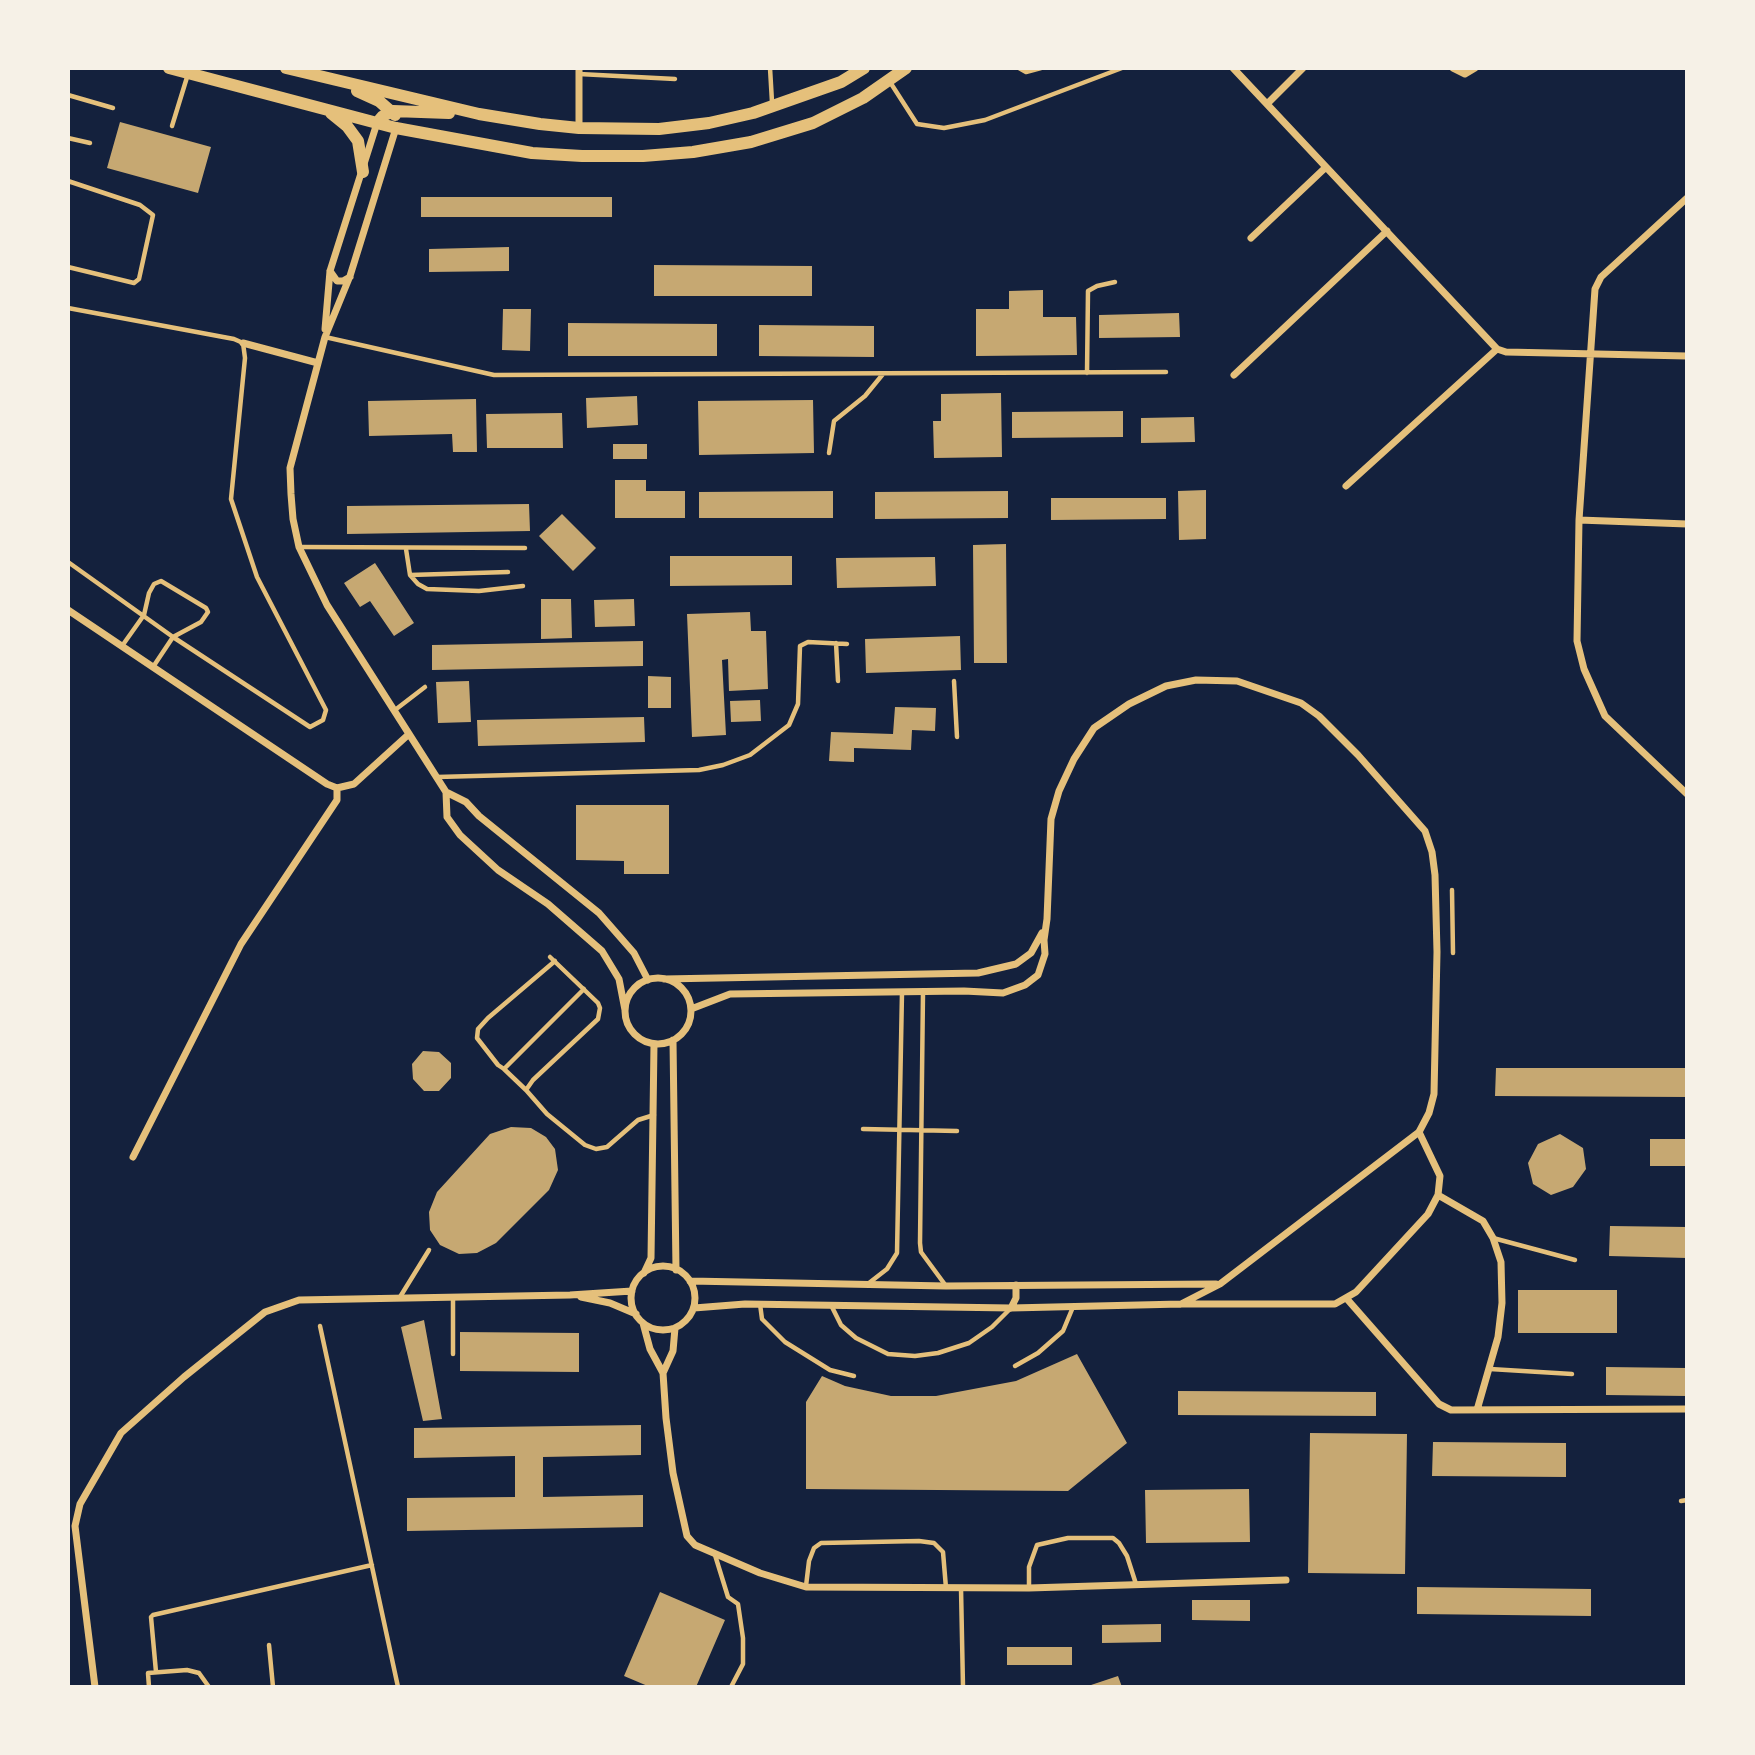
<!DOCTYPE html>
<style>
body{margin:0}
#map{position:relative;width:1755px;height:1755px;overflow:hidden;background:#14213d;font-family:Jost,sans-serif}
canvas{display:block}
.frame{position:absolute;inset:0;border:70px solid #f6f1e7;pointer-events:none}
</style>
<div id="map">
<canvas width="1755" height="1755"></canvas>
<div class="frame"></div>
</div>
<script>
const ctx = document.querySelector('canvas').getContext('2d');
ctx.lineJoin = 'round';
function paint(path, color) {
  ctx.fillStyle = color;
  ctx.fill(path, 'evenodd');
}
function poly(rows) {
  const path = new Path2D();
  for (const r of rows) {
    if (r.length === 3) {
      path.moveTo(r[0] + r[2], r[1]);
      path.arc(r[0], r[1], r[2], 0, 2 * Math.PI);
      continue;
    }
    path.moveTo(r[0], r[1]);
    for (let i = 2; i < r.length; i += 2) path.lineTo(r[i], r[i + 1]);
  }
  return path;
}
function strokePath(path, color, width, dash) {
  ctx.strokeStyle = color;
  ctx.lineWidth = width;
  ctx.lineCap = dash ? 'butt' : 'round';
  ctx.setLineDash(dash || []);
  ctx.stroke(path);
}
const building = poly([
 [120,122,211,147,198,193,107,168],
 [421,197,612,197,612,217,421,217],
 [509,247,509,271,429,272,429,249],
 [654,265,812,266,812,296,654,296],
 [1043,290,1043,317,1076,317,1077,355,976,356,976,309,1009,309,1009,291],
 [503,309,531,309,530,351,502,350],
 [1179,313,1180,337,1099,338,1099,315],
 [568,323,717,324,717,356,568,356],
 [759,325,874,326,874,357,759,356],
 [1001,393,1002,457,934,458,933,421,941,421,941,394],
 [637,396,638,425,587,428,586,398],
 [476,399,477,452,453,452,452,434,369,436,368,401],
 [813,400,814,453,699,455,698,401],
 [1123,411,1123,437,1012,438,1012,412],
 [562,413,563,448,487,448,486,414],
 [1194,417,1195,442,1141,443,1141,418],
 [613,444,647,444,647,459,613,459],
 [615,480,646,480,646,491,685,491,685,518,615,518],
 [1206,490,1206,539,1179,540,1178,491],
 [833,491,833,518,699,518,699,492],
 [1008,491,1008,518,875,519,875,492],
 [1051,498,1166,498,1166,519,1051,520],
 [529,504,530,531,347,534,347,506],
 [562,514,596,548,573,571,539,536],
 [1006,544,1007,663,974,663,973,545],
 [670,556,792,556,792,585,670,586],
 [935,557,936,586,837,588,836,558],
 [375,563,414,623,394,636,370,601,360,607,344,583],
 [541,599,571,599,572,638,541,639],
 [634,599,635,626,595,627,594,600],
 [750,612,751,631,766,631,768,689,729,691,728,659,722,660,726,735,692,737,687,614],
 [960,636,961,670,866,673,865,639],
 [643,641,643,666,432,670,432,645],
 [648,676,671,677,671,708,648,708],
 [469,681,471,722,438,723,436,682],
 [760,700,761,721,731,722,730,701],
 [895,707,936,708,935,731,912,730,911,750,854,748,854,762,829,761,831,732,893,734],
 [644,717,645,742,478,746,477,720],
 [576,805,669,805,669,874,624,874,624,861,576,860],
 [423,1051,439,1052,451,1063,451,1078,439,1091,424,1091,413,1079,412,1064],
 [1496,1068,1687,1068,1687,1097,1495,1096],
 [511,1127,531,1128,546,1137,555,1149,558,1170,549,1190,496,1243,477,1253,459,1254,440,1245,430,1230,429,1212,437,1192,490,1134],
 [1560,1134,1583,1148,1586,1169,1573,1187,1551,1195,1533,1184,1528,1163,1538,1144],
 [1650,1139,1687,1139,1687,1166,1650,1166],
 [1610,1226,1687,1227,1687,1258,1609,1256],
 [1518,1290,1617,1290,1617,1333,1518,1333],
 [424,1320,442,1419,423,1421,401,1327],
 [460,1332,579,1333,579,1372,460,1371],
 [1077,1354,1127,1443,1068,1491,806,1489,806,1402,822,1376,845,1386,891,1396,936,1396,1016,1381],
 [1606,1367,1687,1368,1687,1396,1606,1395],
 [1178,1391,1376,1392,1376,1416,1178,1415],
 [641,1425,641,1455,543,1457,543,1497,643,1495,643,1527,407,1531,407,1498,515,1497,515,1456,414,1458,414,1428],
 [1310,1433,1407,1434,1405,1574,1308,1573],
 [1433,1442,1566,1443,1566,1477,1432,1476],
 [1249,1489,1250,1542,1146,1543,1145,1490],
 [1417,1587,1591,1589,1591,1616,1417,1614],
 [660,1592,725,1620,696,1687,650,1687,624,1676],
 [1192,1600,1250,1600,1250,1621,1192,1620],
 [1161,1624,1161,1642,1102,1643,1102,1625],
 [1007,1647,1072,1647,1072,1665,1007,1665],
 [1118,1676,1122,1687,1088,1687,1088,1686]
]);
const service = poly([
 [770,68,772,102],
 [1019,68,1026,72,1041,68],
 [579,74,675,79],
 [890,82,917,124,944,128,985,120,1122,68],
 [68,95,113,108],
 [172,126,188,74],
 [68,138,90,143],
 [68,181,140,205,153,215,139,279,134,283,68,267],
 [68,308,234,339,243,343,245,358,231,499,257,577,326,710,323,720,310,727,173,637,68,562],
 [325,337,494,375,1166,372],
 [1087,373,1088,291,1097,286,1115,282],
 [829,453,834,421,865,396,883,374],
 [300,547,525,548],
 [406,549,410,575,418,584,427,589,479,591,523,586],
 [410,575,508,572],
 [836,643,838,681],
 [122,646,144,615,149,593,154,584,161,581,206,608,208,612,201,622,173,637,153,667],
 [954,681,957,737],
 [395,710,425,687],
 [437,777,699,770,723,765,750,755,789,725,798,704,800,646,808,642,847,644],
 [1452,890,1453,953],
 [550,957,598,1003,600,1008,598,1019,533,1080,526,1090,547,1114,585,1145,596,1149,607,1147,638,1120,654,1115],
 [555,961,488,1018,478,1029,477,1038,498,1065,504,1069,584,989],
 [923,992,920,1243,921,1252,946,1286],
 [504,1069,526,1090],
 [863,1129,957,1131],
 [1493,1238,1575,1260],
 [869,1283,887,1269,897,1253,902,992],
 [400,1297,429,1250],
 [760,1304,762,1319,785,1342,830,1370,854,1376],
 [831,1305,841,1325,856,1338,888,1354,915,1356,938,1353,969,1343,992,1327,1011,1308],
 [320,1326,398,1687],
 [453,1354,453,1298],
 [1015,1366,1038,1353,1063,1331,1073,1307],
 [1490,1369,1572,1374],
 [1681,1501,1687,1500],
 [715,1555,728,1597,738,1604,743,1638,743,1664,731,1687],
 [806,1586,809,1561,814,1548,821,1543,919,1541,934,1543,943,1552,946,1588],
 [1029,1587,1029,1567,1037,1545,1068,1538,1113,1538,1119,1543,1127,1556,1136,1584],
 [961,1588,963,1687],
 [269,1645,273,1687],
 [156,1672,151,1617,153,1615,372,1565],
 [149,1687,148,1673,187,1670,199,1673,209,1687]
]);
const minor = poly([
 [579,68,579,128],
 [1233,68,1497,349,1506,352,1687,356],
 [1453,68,1465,74,1475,68],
 [1267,104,1303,68],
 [396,128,350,276,325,337,290,468,291,494,293,519,299,547,327,605,446,792],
 [1687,198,1601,277,1595,289,1579,520,1687,524],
 [1251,238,1325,168],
 [330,271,337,281,343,281,350,277],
 [325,329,330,271,377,123],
 [243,343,318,363],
 [1234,375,1387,231],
 [1346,486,1497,349],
 [1579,520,1577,641,1584,669,1605,716,1687,794],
 [68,610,327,784,337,788,354,784,409,734],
 [446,792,447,817,460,835,498,870,548,904,602,951,619,979,625,1010],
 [446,792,466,802,479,816,599,913,634,953,648,980],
 [658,1011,33],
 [664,979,978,973,1016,964,1031,953,1042,933],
 [691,1009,730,994,964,991,1003,993,1025,985,1038,975,1045,954,1044,940,1047,919,1051,819,1059,791,1074,759,1094,728,1129,704,1166,686,1196,680,1237,681,1301,703,1319,716,1358,755,1425,831,1432,852,1435,875,1437,952,1434,1094,1429,1113,1419,1132,1220,1284,1181,1304],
 [673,1040,676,1270],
 [133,1157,241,944,337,800,337,788],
 [1438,1195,1483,1221,1493,1238,1501,1262,1502,1303,1498,1337,1477,1410],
 [663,1298,32],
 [644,1273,651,1258,654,1044],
 [690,1281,946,1286,1216,1284],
 [581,1297,610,1303,636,1314],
 [1347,1299,1439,1404,1451,1410,1687,1409],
 [694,1308,745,1304,1011,1308,1181,1304,1335,1304,1356,1292,1428,1214,1438,1195,1440,1176,1419,1132],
 [1011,1308,1016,1298,1016,1285],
 [643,1323,650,1349,663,1373,666,1418,673,1473,687,1536,695,1545,760,1573,806,1587,1029,1588,1286,1580],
 [663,1373,673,1351,675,1328],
 [95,1687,75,1526,80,1504,121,1433,184,1377,265,1312,299,1300,570,1295,632,1291]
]);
const secondary = poly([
 [169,68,396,128,532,153,582,156,643,156,693,152,751,142,813,123,863,98,906,68],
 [286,68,479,114,540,124,579,128,659,129,709,123,753,113,841,82,864,68],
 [357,91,379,101,395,115],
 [331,113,347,126,358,141,363,172],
 [377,123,383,116,393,111,449,113]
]);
paint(building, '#c6a872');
strokePath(service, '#e5c07b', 4.5);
strokePath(minor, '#e5c07b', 7);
strokePath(secondary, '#e5c07b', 12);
</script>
